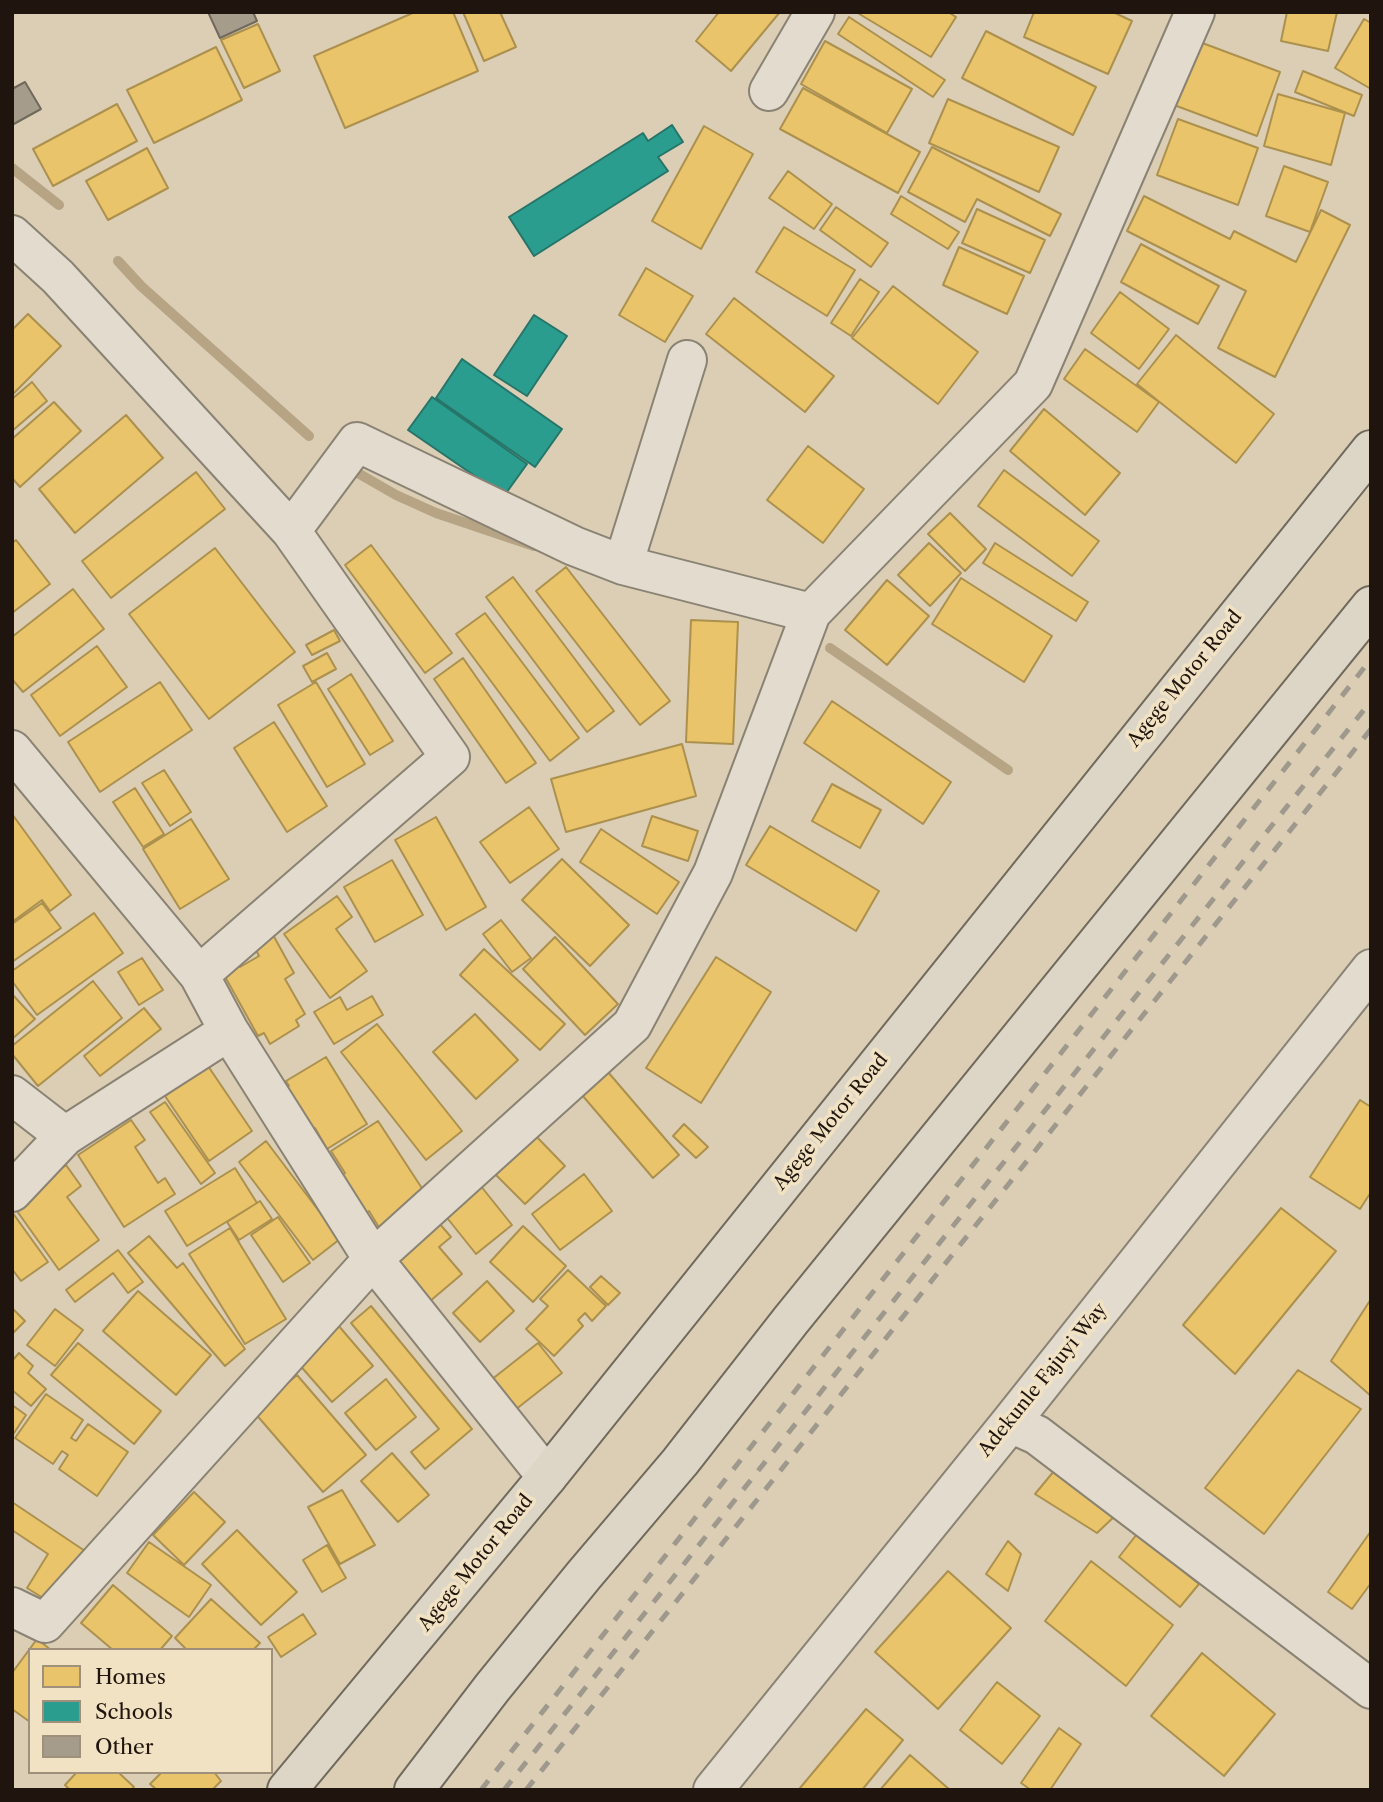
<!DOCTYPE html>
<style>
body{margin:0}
#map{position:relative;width:1383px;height:1802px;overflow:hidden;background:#dbceb4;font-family:"Libre Caslon Text",serif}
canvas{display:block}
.frame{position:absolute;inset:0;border:14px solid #1f150e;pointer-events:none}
.legend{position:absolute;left:28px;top:1648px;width:245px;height:126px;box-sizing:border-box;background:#f2e2c4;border:2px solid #9e907b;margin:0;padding:9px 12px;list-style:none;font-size:21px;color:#1f150e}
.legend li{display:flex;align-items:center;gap:14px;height:35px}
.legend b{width:35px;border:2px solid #9e907b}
</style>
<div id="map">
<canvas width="1383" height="1802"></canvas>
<div class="frame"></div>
<ul class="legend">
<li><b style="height:19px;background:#e9c46a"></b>Homes</li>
<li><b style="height:19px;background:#2a9d8f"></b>Schools</li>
<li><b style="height:19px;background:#a69c8c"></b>Other</li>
</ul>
</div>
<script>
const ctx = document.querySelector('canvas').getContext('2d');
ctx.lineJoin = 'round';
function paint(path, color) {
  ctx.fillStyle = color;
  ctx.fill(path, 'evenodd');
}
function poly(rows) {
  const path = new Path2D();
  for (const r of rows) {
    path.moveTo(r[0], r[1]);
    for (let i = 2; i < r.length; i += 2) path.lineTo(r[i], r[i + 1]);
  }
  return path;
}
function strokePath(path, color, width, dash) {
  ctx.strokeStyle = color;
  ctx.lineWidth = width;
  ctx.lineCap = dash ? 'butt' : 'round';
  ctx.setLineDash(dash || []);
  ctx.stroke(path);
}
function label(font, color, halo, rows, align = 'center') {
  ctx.font = font + ' "Libre Caslon Text",serif';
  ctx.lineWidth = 7;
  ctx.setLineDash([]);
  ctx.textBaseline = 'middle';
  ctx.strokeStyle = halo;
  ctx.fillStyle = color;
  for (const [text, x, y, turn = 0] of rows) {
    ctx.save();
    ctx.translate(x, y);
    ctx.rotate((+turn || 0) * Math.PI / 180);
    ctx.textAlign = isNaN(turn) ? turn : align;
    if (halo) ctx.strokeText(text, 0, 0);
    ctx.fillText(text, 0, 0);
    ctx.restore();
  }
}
const homes = poly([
 [415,12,453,12,478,71,345,128,314,56,415,12],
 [463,12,500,12,516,47,484,61,463,12],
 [719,12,780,12,731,71,696,41,719,12],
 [856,12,948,12,956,17,931,57,856,12],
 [1034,12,1113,12,1132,21,1108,74,1024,37,1034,12],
 [1287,12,1337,12,1328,51,1281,41,1287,12],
 [849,17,945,80,933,97,838,34,849,17],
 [1364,19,1371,23,1371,89,1335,68,1364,19],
 [258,24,280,71,244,88,221,40,258,24],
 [986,31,1096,87,1073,135,962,78,986,31],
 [825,41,912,89,887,133,801,84,825,41],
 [1197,41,1280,72,1257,136,1174,105,1197,41],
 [216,47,242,100,154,143,127,90,216,47],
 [1303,71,1362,95,1354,116,1295,92,1303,71],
 [803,88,920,152,898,193,780,129,803,88],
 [1278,94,1345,113,1331,165,1264,146,1278,94],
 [948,99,1059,147,1039,192,929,143,948,99],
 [117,104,137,141,53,186,33,149,117,104],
 [1178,119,1258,148,1238,205,1157,175,1178,119],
 [704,126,753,154,701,249,652,221,704,126],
 [932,147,1061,214,1050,236,977,199,965,222,908,192,932,147],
 [147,148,168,188,108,220,86,181,147,148],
 [1284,166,1328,182,1310,232,1266,216,1284,166],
 [788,171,832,204,814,229,769,198,788,171],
 [901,196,959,232,948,249,891,214,901,196],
 [1144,196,1230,239,1234,231,1296,262,1321,210,1350,225,1275,377,1218,348,1246,291,1127,231,1144,196],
 [836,207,888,243,871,267,820,230,836,207],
 [977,209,1045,240,1030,273,962,243,977,209],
 [784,227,855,270,827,316,756,272,784,227],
 [1141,244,1219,286,1198,324,1121,282,1141,244],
 [959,247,1024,276,1007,314,943,285,959,247],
 [646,268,693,296,665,342,619,315,646,268],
 [860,279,879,292,851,336,831,323,860,279],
 [893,286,978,352,938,404,852,338,893,286],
 [1120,292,1169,329,1139,369,1091,333,1120,292],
 [734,298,834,376,805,412,706,334,734,298],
 [28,314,61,346,12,395,12,330,28,314],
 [1176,335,1274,414,1236,463,1137,384,1176,335],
 [1085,349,1159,402,1137,432,1064,379,1085,349],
 [32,382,47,401,12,431,12,399,32,382],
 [54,402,81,431,20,487,12,478,12,439,54,402],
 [1044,409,1120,473,1085,515,1010,451,1044,409],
 [126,415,163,458,75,533,39,489,126,415],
 [808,446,864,489,823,543,767,500,808,446],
 [1004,470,1099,541,1072,576,978,506,1004,470],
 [196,472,225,509,111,598,82,561,196,472],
 [950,513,986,549,965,571,928,534,950,513],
 [16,540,50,584,12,613,12,543,16,540],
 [929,543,961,573,930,606,898,575,929,543],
 [995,543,1088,602,1076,621,983,563,995,543],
 [371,545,452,653,425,673,345,565,371,545],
 [215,548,295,652,209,719,129,614,215,548],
 [566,567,670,701,640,725,536,591,566,567],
 [513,577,614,711,587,732,486,597,513,577],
 [961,578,1052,636,1024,682,932,624,961,578],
 [887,580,929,616,887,665,845,630,887,580],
 [73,589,104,629,23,692,12,679,12,637,73,589],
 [485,613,579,738,550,761,456,634,485,613],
 [691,620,738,622,733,744,686,742,691,620],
 [334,630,340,641,312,655,306,645,334,630],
 [97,646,127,687,60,736,31,695,97,646],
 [327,653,336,669,312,682,303,666,327,653],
 [463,658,536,763,506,783,434,679,463,658],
 [351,674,393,741,370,755,328,689,351,674],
 [160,682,192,730,100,792,68,742,160,682],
 [316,682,365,764,327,787,278,705,316,682],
 [832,701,951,782,923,824,804,743,832,701],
 [274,722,327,806,287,832,234,748,274,722],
 [682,744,696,796,566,832,551,779,682,744],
 [164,770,191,812,170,826,142,783,164,770],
 [832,784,881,810,860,848,812,821,832,784],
 [135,788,164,834,143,847,113,802,135,788],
 [529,807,559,849,510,883,480,842,529,807],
 [12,814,71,895,50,911,42,900,12,922,12,814],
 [652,816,698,831,688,861,642,846,652,816],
 [436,817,486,907,446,930,395,840,436,817],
 [191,819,229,879,180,909,143,849,191,819],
 [770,826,879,891,856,931,746,865,770,826],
 [601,829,679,882,657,914,580,862,601,829],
 [562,859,629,925,590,966,522,900,562,859],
 [392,860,423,915,375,942,344,887,392,860],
 [337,896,352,917,336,929,367,971,330,998,284,934,337,896],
 [42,903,61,928,12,962,12,924,42,903],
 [94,913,123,953,37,1015,12,981,12,971,94,913],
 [501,920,531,958,512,972,483,934,501,920],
 [272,933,294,973,285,979,305,1014,296,1020,299,1026,270,1044,264,1033,258,1036,218,964,233,955,240,967,259,956,253,944,272,933],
 [555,937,618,1004,585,1035,523,969,555,937],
 [484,949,565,1024,540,1050,460,975,484,949],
 [716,957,771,992,701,1103,646,1068,716,957],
 [142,958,163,990,139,1005,118,972,142,958],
 [93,981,122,1018,38,1086,12,1054,12,1046,93,981],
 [12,994,35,1019,12,1039,12,994],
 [372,996,383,1015,334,1044,314,1012,340,997,347,1010,372,996],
 [144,1008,161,1029,100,1076,84,1056,144,1008],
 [475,1014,518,1060,476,1099,433,1052,475,1014],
 [377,1024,462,1131,426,1160,341,1052,377,1024],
 [326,1057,367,1124,327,1149,315,1128,307,1133,282,1091,289,1086,286,1081,326,1057],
 [602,1065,679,1155,653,1178,576,1088,602,1065],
 [208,1066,252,1131,209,1161,165,1096,208,1066],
 [1360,1100,1371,1107,1371,1192,1360,1209,1310,1177,1360,1100],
 [165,1102,215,1173,201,1184,150,1112,165,1102],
 [131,1120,145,1140,135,1147,158,1183,165,1178,175,1194,124,1227,78,1155,131,1120],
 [378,1121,429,1199,383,1234,369,1211,357,1219,333,1181,345,1173,331,1151,378,1121],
 [684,1124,708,1147,696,1158,673,1136,684,1124],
 [531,1131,565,1166,525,1204,491,1170,531,1131],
 [266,1141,340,1239,313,1260,239,1162,266,1141],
 [66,1165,81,1186,67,1197,99,1240,59,1270,12,1204,66,1165],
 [235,1168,257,1203,187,1246,165,1211,235,1168],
 [584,1174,612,1211,560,1250,532,1214,584,1174],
 [476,1180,512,1225,476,1254,440,1209,476,1180],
 [260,1201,272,1219,239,1240,227,1222,260,1201],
 [1281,1208,1336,1251,1235,1374,1183,1325,1281,1208],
 [12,1212,48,1262,21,1281,12,1269,12,1212],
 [433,1216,451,1237,439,1247,462,1274,429,1302,388,1255,433,1216],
 [278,1217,310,1263,283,1282,251,1235,278,1217],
 [523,1226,566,1266,533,1302,490,1262,523,1226],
 [230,1228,286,1319,245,1344,189,1254,230,1228],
 [149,1236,177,1268,183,1263,245,1349,225,1366,128,1253,149,1236],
 [118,1250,143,1282,128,1293,113,1273,75,1302,66,1290,118,1250],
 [568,1270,606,1306,592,1321,585,1313,578,1320,583,1326,554,1356,526,1329,548,1306,540,1299,568,1270],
 [601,1276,620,1293,608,1305,590,1287,601,1276],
 [487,1281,514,1311,480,1342,453,1313,487,1281],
 [138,1291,211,1355,176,1395,103,1331,138,1291],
 [1371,1299,1371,1396,1331,1361,1371,1299],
 [371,1306,472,1429,425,1469,411,1452,439,1429,351,1323,371,1306],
 [12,1308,25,1321,12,1334,12,1308],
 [55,1309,83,1330,55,1366,27,1345,55,1309],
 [338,1325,373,1366,332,1402,297,1362,338,1325],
 [78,1343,161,1411,134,1444,51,1375,78,1343],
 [538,1343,562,1373,515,1410,491,1380,538,1343],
 [19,1353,33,1366,28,1373,46,1389,31,1406,12,1390,12,1361,19,1353],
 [1298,1370,1361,1409,1264,1534,1205,1488,1298,1370],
 [297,1375,366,1455,323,1492,254,1412,297,1375],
 [386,1379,416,1417,376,1450,345,1413,386,1379],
 [46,1394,83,1420,71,1438,76,1441,88,1424,128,1452,97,1496,59,1469,68,1455,62,1451,53,1464,15,1438,46,1394],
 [12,1405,26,1415,12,1436,12,1405],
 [392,1453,429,1495,398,1522,361,1481,392,1453],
 [1059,1465,1117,1514,1097,1533,1035,1494,1059,1465],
 [342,1490,375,1545,340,1564,308,1507,342,1490],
 [194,1492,225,1522,184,1565,153,1535,194,1492],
 [12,1502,85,1551,51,1603,27,1588,48,1554,12,1530,12,1502],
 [237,1530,297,1592,261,1625,202,1564,237,1530],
 [1371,1531,1371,1583,1352,1609,1328,1592,1371,1531],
 [1137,1534,1199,1584,1180,1607,1119,1557,1137,1534],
 [1008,1541,1021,1554,1008,1591,986,1574,1008,1541],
 [149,1542,211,1585,189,1617,127,1573,149,1542],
 [327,1545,346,1578,322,1592,303,1560,327,1545],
 [1091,1561,1173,1625,1126,1686,1045,1621,1091,1561],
 [948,1571,1011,1628,938,1709,875,1652,948,1571],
 [113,1585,172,1636,160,1650,113,1650,81,1623,113,1585],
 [211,1599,260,1643,253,1650,187,1650,175,1638,211,1599],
 [303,1614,316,1634,281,1657,268,1637,303,1614],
 [37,1639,51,1650,30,1650,30,1722,12,1709,12,1673,37,1639],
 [1202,1653,1275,1714,1224,1776,1151,1716,1202,1653],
 [997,1682,1040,1716,1002,1764,960,1730,997,1682],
 [866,1709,903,1740,862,1790,802,1790,800,1788,866,1709],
 [1059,1728,1081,1744,1050,1790,1031,1790,1021,1783,1059,1728],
 [910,1755,950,1790,880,1790,910,1755],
 [77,1772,118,1772,134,1787,131,1790,70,1790,65,1785,77,1772],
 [162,1772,214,1772,221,1781,212,1790,157,1790,150,1784,162,1772]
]);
const schools = poly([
 [672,125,683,142,658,157,668,171,534,256,509,217,643,133,648,141,672,125],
 [534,315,567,336,527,396,494,375,534,315],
 [462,359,562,429,535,467,436,398,462,359],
 [432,397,527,464,504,496,408,430,432,397]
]);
const stream = poly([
 [12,168,59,205],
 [118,261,141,286,309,436],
 [349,468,396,495,436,513,534,546],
 [830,648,1008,770]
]);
const building = poly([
 [208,12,253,12,257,21,220,38,208,12],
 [25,82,41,109,12,125,12,89,25,82]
]);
const minor = poly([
 [769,91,815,12],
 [12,235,58,277,291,531,450,757,199,975],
 [291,531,357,442,574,546,623,565,811,613],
 [623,565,687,360],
 [12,750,199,975,229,1031,373,1259,547,1477],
 [12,1095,65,1136],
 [12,1192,65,1136,229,1031],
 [1010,1423,1037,1435,1371,1689],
 [12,1607,45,1623,373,1259,632,1025,713,873,811,613,1033,384,1195,12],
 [713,1790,1010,1423,1371,969]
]);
const highway = poly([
 [287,1790,547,1477,1371,450],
 [414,1790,492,1688,584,1575,680,1462,791,1320,1371,606]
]);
const rail = poly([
 [481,1790,1371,659],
 [504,1790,1371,701],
 [526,1790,1371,729]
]);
const streetNames = [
 ["Agege Motor Road",1185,679,-51],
 ["Agege Motor Road",831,1122,-51],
 ["Adekunle Fajuyi Way",1043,1380,-51],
 ["Agege Motor Road",476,1563,-51]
];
paint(homes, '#e9c46a');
strokePath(homes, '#ac904e', 2);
paint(schools, '#2a9d8f');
strokePath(schools, '#277468', 2);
strokePath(stream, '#b6a485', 10);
paint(building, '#a69c8c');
strokePath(building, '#70695c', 2);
strokePath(minor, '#8a8273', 42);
strokePath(highway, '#70695c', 42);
strokePath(minor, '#e2dbce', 38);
strokePath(highway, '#ddd5c6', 38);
strokePath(rail, '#9e988d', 5, [12, 12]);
label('19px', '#1f150e', '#f2e2c4', streetNames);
</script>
